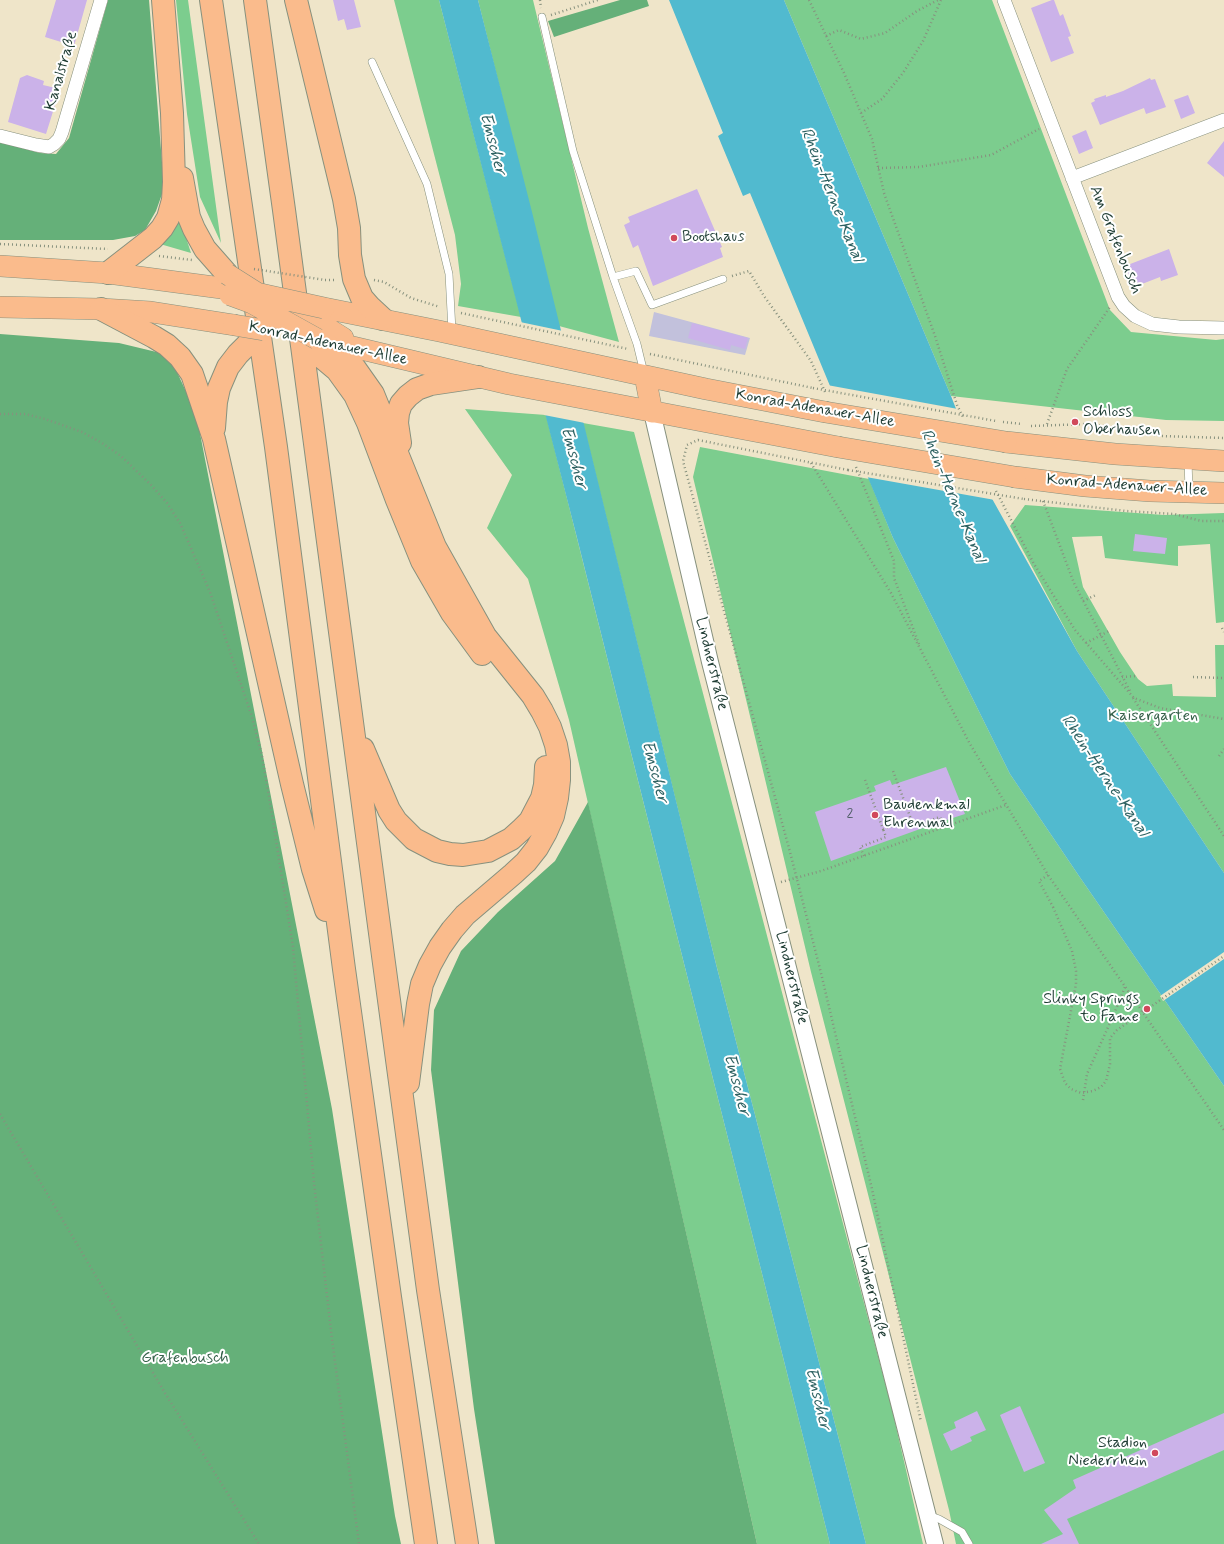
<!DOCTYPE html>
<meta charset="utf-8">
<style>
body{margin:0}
canvas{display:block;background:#efe5c9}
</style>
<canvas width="1224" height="1544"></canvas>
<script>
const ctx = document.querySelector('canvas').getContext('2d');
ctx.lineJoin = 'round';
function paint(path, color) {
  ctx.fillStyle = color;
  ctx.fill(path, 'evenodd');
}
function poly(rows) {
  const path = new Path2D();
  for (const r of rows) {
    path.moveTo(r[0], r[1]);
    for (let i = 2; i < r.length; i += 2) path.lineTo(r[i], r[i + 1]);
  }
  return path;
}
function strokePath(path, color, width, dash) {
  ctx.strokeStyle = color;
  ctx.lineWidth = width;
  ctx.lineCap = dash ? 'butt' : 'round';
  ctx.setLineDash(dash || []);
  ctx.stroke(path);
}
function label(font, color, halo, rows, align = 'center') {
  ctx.font = font + ' Mynerve,sans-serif';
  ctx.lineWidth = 4;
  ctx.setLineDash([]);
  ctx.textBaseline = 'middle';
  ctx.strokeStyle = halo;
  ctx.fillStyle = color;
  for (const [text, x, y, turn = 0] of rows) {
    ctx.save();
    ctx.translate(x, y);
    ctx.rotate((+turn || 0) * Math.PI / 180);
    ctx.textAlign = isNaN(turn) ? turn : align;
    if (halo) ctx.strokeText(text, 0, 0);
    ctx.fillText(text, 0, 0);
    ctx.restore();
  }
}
const industrial = poly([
 [654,312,750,338,745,355,649,336]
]);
const green = poly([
 [176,0,188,0,221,243,200,197,187,114],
 [394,0,439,0,521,317,458,306,461,284,455,235],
 [478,0,533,0,588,228,619,342,559,326],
 [784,0,992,0,1110,310,1131,332,1216,340,1224,339,1224,421,1166,420,951,396],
 [177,210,191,253,160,244],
 [465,409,546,415,830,1544,757,1544,569,720,528,579,487,528,512,475],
 [583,423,634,432,892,1409,923,1544,866,1544,716,964],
 [700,447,869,479,893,538,1010,774,1079,876,1224,1086,1224,1544,956,1544,949,1510,811,972,693,477],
 [1025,505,1164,515,1224,513,1224,622,1216,623,1210,544,1178,546,1178,566,1105,558,1102,536,1072,537,1083,587,1120,652,1138,679,1147,686,1172,684,1173,696,1216,697,1215,645,1224,645,1224,873,1077,651,1010,526]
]);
const forest = poly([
 [108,0,149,0,163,175,162,194,156,211,145,230,135,236,113,240,0,240,0,142,40,153,56,154,69,138],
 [620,0,647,0,649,6,554,37,548,21],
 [0,334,119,343,169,355,196,413,332,1109,395,1516,401,1544,0,1544],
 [588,802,757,1544,495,1544,474,1409,431,1070,434,1010,461,951,498,912,555,861]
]);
const water = poly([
 [439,0,478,0,532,212,716,964,866,1544,830,1544,576,534],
 [669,0,784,0,951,396,990,495,1077,651,1224,873,1224,1086,1079,876,1010,774,893,538,750,193,743,196,718,136,723,133]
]);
const pier = poly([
 [520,322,563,331,585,423,544,415],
 [827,385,958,409,995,500,866,477],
 [1224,952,1224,959,1163,1001,1160,996]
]);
const building = poly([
 [56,0,87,0,74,46,45,37],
 [333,0,354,0,361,27,347,30,344,19,338,21],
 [1052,0,1054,0,1060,16,1063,14,1071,36,1068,37,1074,53,1051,62,1031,8],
 [27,75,44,81,43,85,60,89,46,134,8,122,20,78],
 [1150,78,1151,80,1155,79,1166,107,1146,114,1144,108,1100,125,1091,103,1095,101,1094,99,1106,95,1106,97,1123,91],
 [1188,95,1195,113,1181,119,1174,100],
 [1086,130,1093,148,1079,154,1072,136],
 [1224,141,1224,177,1207,163],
 [697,189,722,247,720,248,723,257,653,286,638,245,633,248,624,225,630,222,628,217],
 [1169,249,1178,275,1161,281,1160,277,1142,284,1141,282,1133,285,1125,266],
 [692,323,748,338,745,349,731,345,730,350,688,338],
 [1135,534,1167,538,1165,554,1133,551],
 [946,767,965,814,934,824,831,861,815,812,876,791,874,786,890,780,892,785],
 [1020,1406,1045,1463,1024,1472,1000,1415],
 [977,1411,986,1430,970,1437,972,1441,951,1451,943,1434,956,1428,954,1422],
 [1224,1413,1224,1450,1067,1519,1079,1544,1041,1544,1063,1534,1044,1510,1076,1488,1073,1480]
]);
const path = poly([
 [540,0,541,8],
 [809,0,844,73,872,139,884,193,935,336,957,405,963,417],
 [551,15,598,0],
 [826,36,839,30,861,39,885,33,917,11,938,0],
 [861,113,882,99,903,73,923,41,941,0],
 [878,168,919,167,991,155,1039,129],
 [0,244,108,249],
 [159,256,192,260],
 [732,276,749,271,764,296,811,361,826,394],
 [325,280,337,280],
 [374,280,384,282,411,298,440,307],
 [461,313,628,349],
 [650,354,813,388],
 [0,414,25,414,45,419,82,432,102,443,121,456,152,486,167,503,180,523,210,592,251,714,261,751,268,790,293,947,314,1183,332,1339,359,1544],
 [1003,422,1022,424],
 [1047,424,1067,369,1110,307],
 [1031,426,1087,424,1111,427,1160,436,1224,438],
 [811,463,891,593,970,744,1048,875,1224,1130],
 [856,467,894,561,894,578,919,644],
 [848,470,698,440,687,445,683,461,790,852,821,973,872,1189,921,1422],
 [996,491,1034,564,1075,630,1134,698,1160,708,1224,719],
 [1024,499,1126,511,1174,514,1201,521,1224,521],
 [1043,501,1074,583,1131,693],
 [1083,601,1096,595],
 [1222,628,1224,632],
 [1086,643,1109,631],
 [1122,677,1136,676],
 [1193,677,1224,678],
 [1133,698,1224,836],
 [1219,756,1224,749],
 [865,780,883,829,911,819,893,771],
 [911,819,914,826,940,817,944,827],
 [864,856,860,847,886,837,883,829],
 [1048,875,1039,881,1053,907],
 [781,882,821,871,1006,805],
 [1083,1100,1087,1074,1114,1014,1125,987],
 [0,1114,165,1393,259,1544]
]);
const service = poly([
 [542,17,573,151,613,277,637,344,644,373],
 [372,62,427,184,449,274,452,331],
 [613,277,636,271,652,305,723,279],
 [1188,460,1189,491],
 [928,1515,939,1519,962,1532,969,1544]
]);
const minor = poly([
 [1004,0,1118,297,1124,306,1135,316,1152,324,1179,327,1224,328],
 [0,136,36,145,49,147,54,144,59,139,62,132,101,0],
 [1072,178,1224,120]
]);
const tertiary = poly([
 [652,412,710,662,935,1544]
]);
const primary = poly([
 [0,266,108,273,229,289],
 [0,307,101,309,151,312,234,325],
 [324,308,439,331,706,389,825,412],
 [307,320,327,328,343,338],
 [319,339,509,384,838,447],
 [645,376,652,412],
 [1006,442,1115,454,1224,461],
 [1015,477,1085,486,1150,491,1224,493]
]);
const motorway = poly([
 [211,0,276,447,344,969,390,1297,426,1544],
 [255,0,284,210,384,963,428,1290,467,1544],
 [296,0,344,199,349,228,350,255,354,279,362,298,369,306,383,319],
 [182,178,189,217,194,229,205,249,227,274],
 [108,273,153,238,162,228,168,218,173,200,174,182,172,113,163,0],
 [101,309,154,337,167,345,180,357,192,374,214,439,292,784,313,869,326,910],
 [330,347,347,360,354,367,373,394,435,547,485,636,533,696,542,711,550,727,556,745,559,762,559,780,557,798,553,816,546,832,537,848,526,862,513,874,465,915,452,930,440,947,430,965,422,984,418,1004,408,1083],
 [318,354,337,370,355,395,368,423,397,500,422,561,452,613,482,654],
 [214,428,216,402,219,388,228,367,238,354,250,342],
 [400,443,397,423,398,413,401,404,408,396,417,389,431,384,478,377],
 [363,749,389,810,396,821,414,839,437,851,450,854,463,855,488,851,511,839,521,830,530,821,542,798,545,785,546,767]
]);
const pathBridge = poly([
 [254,269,325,280],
 [813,388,996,421],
 [848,470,1024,499],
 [1053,907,1072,951,1076,971,1076,984,1060,1069,1065,1083,1071,1089,1081,1093,1093,1091,1101,1087,1106,1081,1110,1064,1110,1038,1117,1030,1224,956]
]);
const primaryBridge = poly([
 [227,274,257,293],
 [239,290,256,293,324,308],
 [230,295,252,303,317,339],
 [234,325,264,330],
 [825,412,1006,442],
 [838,447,1015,477]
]);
const markers = [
 [674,238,4,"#d1495b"],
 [1075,422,4,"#d1495b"],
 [875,815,4,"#d1495b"],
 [1147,1009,4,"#d1495b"],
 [1155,1453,4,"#d1495b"]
];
const numberNames = [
 ["2",850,814]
];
const streetNames = [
 ["Kanalstraße",62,71,-74],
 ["Am Grafenbusch",1115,240,68],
 ["Konrad-Adenauer-Allee",328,344,12],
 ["Konrad-Adenauer-Allee",815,409,10],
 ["Konrad-Adenauer-Allee",1127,486,4],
 ["Lindnerstraße",711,664,76],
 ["Lindnerstraße",791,978,76],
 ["Lindnerstraße",871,1292,76]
];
const poiNames = [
 ["Bootshaus",682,238],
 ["Schloss",1083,413],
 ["Oberhausen",1083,431],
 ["Baudenkmal",883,806],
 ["Ehrenmal",883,824],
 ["Slinky Springs",1139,1000,"right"],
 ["to Fame",1139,1018,"right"],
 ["Stadion",1147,1444,"right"],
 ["Niederrhein",1147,1462,"right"]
];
const parkNames = [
 ["Kaisergarten",1153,717],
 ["Grafenbusch",185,1359]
];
const waterNames = [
 ["Emscher",492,144,75],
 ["Rhein-Herne-Kanal",831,195,68],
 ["Emscher",573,458,75],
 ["Rhein-Herne-Kanal",952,496,67],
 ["Emscher",654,772,75],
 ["Rhein-Herne-Kanal",1104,776,56],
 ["Emscher",736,1085,75],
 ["Emscher",817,1399,76]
];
paint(industrial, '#c2c1dc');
paint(green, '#7ccd8e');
paint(forest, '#65b079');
paint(water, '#51bacf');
paint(pier, '#efe5c9');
paint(building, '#cbb2e9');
strokePath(service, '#87917e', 8);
strokePath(minor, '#87917e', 14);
strokePath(tertiary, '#87917e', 18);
strokePath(primary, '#87917e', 22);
strokePath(motorway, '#87917e', 24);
strokePath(path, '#87917e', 2.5, [1, 3]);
strokePath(service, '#fff', 7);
strokePath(minor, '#fff', 13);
strokePath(tertiary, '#fff', 16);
strokePath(primary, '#fabb8c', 21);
strokePath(motorway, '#fabb8c', 22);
strokePath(primaryBridge, '#87917e', 22, []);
strokePath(pathBridge, '#87917e', 2.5, [1, 3]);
strokePath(primaryBridge, '#fabb8c', 21);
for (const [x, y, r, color] of markers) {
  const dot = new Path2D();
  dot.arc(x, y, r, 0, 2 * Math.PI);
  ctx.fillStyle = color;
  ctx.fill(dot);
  strokePath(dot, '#fff', 1.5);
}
label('14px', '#4a5a61', null, numberNames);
label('16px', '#1f3d34', '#fff', streetNames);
label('16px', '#1f3d34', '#fff', poiNames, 'left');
label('16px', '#36614a', '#fff', parkNames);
label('italic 17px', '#2e6262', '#fff', waterNames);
</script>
